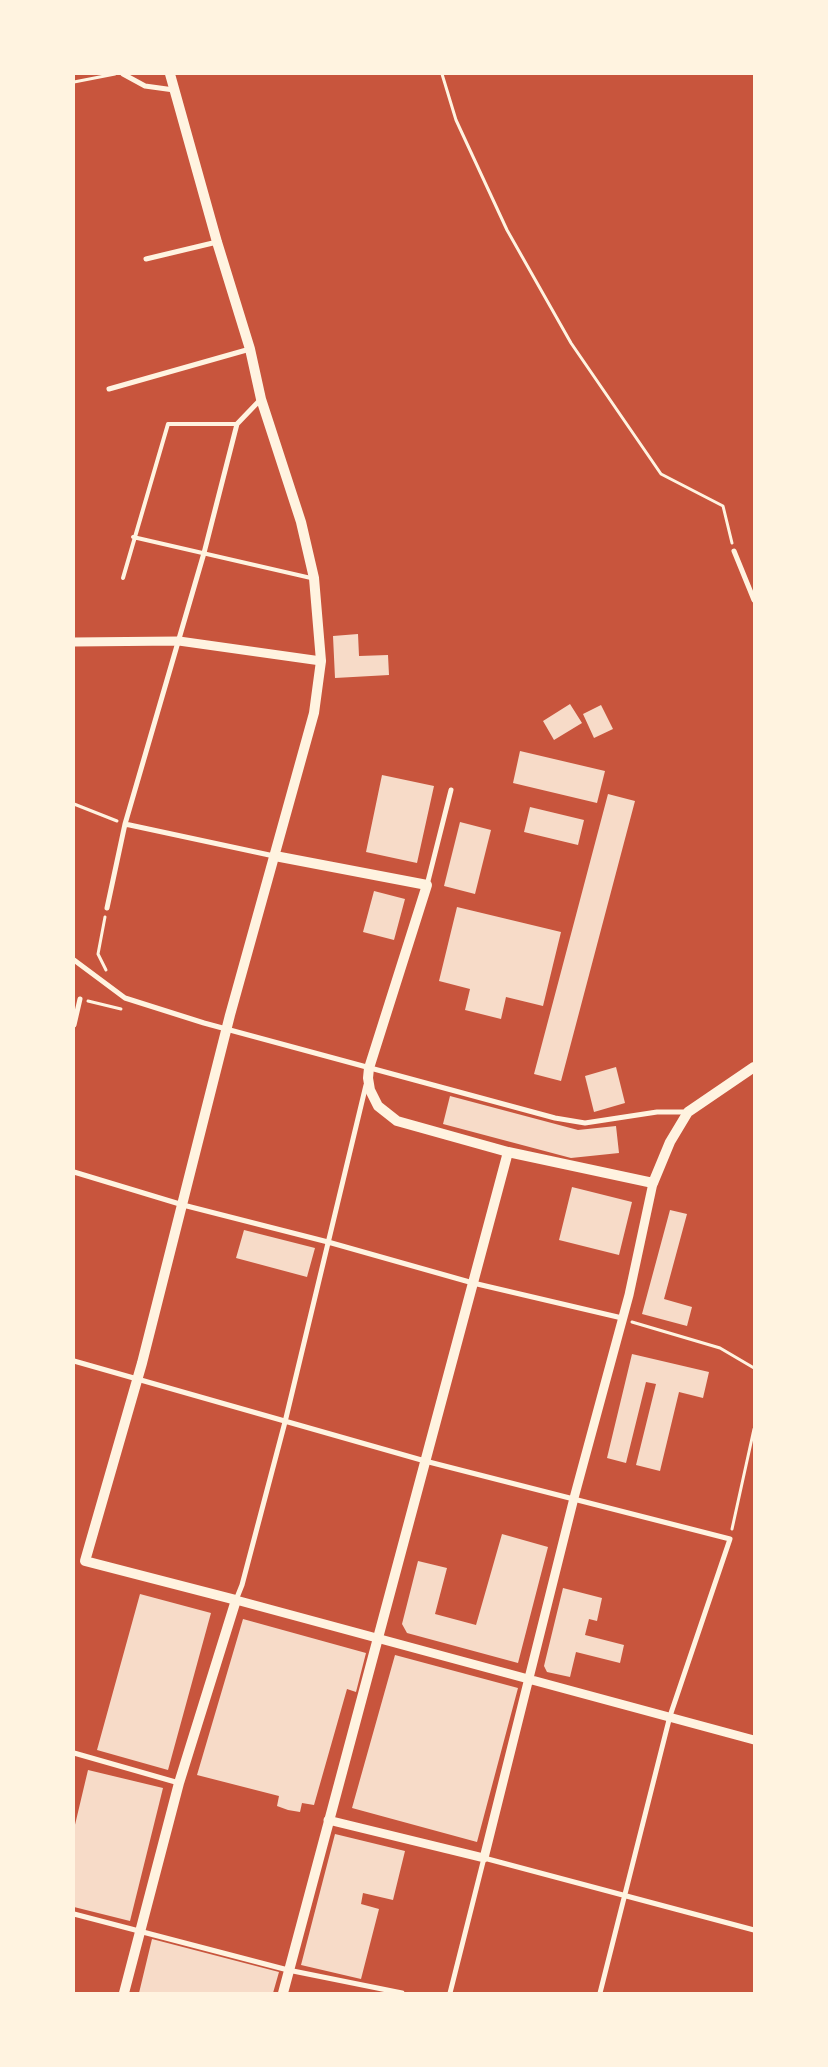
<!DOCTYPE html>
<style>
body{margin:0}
#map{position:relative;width:828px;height:2067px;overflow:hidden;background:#c8553d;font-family:"Fira Sans Condensed",sans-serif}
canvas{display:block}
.frame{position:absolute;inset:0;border:75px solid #fff3e0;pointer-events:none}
</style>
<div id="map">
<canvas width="828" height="2067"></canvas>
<div class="frame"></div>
</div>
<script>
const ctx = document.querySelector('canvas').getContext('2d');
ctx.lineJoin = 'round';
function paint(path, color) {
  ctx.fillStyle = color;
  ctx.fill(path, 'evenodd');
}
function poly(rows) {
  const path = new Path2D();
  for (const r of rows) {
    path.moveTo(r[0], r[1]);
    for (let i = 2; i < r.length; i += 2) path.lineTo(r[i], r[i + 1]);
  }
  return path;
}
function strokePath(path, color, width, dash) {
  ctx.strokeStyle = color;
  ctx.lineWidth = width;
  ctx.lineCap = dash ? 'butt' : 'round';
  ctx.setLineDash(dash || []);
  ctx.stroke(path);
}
const building = poly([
 [358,634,359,656,388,655,389,675,335,678,333,636],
 [570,704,582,723,554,740,543,721],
 [601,705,613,729,594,738,583,714],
 [520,751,605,771,597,803,513,783],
 [382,775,434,786,417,863,366,852],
 [608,794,635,801,561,1081,534,1074],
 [530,807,584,820,578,845,524,832],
 [460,822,491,830,475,894,444,886],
 [374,891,405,899,394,940,363,932],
 [457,907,561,932,543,1006,506,997,501,1019,465,1010,470,989,439,981],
 [616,1067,625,1103,594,1112,585,1076],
 [450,1096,578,1130,616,1126,619,1153,571,1158,443,1124],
 [572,1187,632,1202,619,1255,559,1240],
 [670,1210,687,1214,664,1299,692,1307,687,1326,642,1314],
 [244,1230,315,1248,307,1277,236,1258],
 [632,1354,709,1372,703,1398,679,1392,660,1471,636,1465,656,1384,646,1382,626,1463,607,1458],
 [502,1534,548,1547,518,1663,407,1633,402,1624,418,1561,447,1568,435,1614,476,1625],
 [563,1588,602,1598,597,1621,589,1619,585,1635,624,1645,620,1663,576,1652,570,1677,547,1672,544,1666],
 [140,1594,211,1613,168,1770,97,1750],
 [243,1619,366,1653,356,1692,347,1689,314,1805,302,1803,300,1812,288,1810,277,1806,279,1796,197,1775],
 [395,1655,518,1688,477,1842,352,1808],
 [88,1770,163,1788,130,1921,74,1907,74,1829],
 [335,1834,405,1851,393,1900,363,1893,361,1904,379,1909,361,1979,301,1965],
 [152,1939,279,1972,273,1993,139,1993]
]);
const path = poly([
 [442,74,456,120,507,230,571,343,661,474,723,506,732,543],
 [74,82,115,74],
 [74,804,117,821],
 [105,917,98,954,106,970],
 [88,1001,121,1009],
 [632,1322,720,1348,754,1368],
 [732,1529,754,1429]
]);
const service = poly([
 [133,537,311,578],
 [123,578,168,424,237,424]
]);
const minor = poly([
 [123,74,145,86,174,90],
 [146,259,217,242],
 [109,389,250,349],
 [734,551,754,600],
 [125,824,274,856],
 [427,885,451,790],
 [107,908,125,824,204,553,237,424,261,399],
 [74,960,125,998,204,1023,555,1118,585,1123,657,1112,688,1112],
 [74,1025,80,999],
 [74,1172,183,1205,328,1242,473,1283,622,1318],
 [74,1361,425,1461,730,1539,670,1716,600,1993],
 [236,1600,242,1585,285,1422,366,1085],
 [74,1753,179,1783],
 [74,1914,288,1970,402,1993],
 [450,1993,484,1858,754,1930]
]);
const tertiary = poly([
 [74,642,179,641,321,661],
 [236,1600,754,1740],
 [328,1820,484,1858,574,1498,629,1295,653,1183]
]);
const secondary = poly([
 [275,856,427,885,369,1068,368,1078,370,1090,378,1106,397,1121,508,1152,653,1183,670,1142,688,1112,754,1067],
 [124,1993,179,1783,236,1600,85,1561,142,1363,230,1015,314,713,321,661,314,578,301,522,261,399,250,349,217,242,170,74],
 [283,1993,508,1152]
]);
paint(building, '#f7dbc8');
strokePath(path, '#fff3e0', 3);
strokePath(service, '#fff3e0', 4);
strokePath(minor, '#fff3e0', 5);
strokePath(tertiary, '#fff3e0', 9);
strokePath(secondary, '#fff3e0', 10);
</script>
